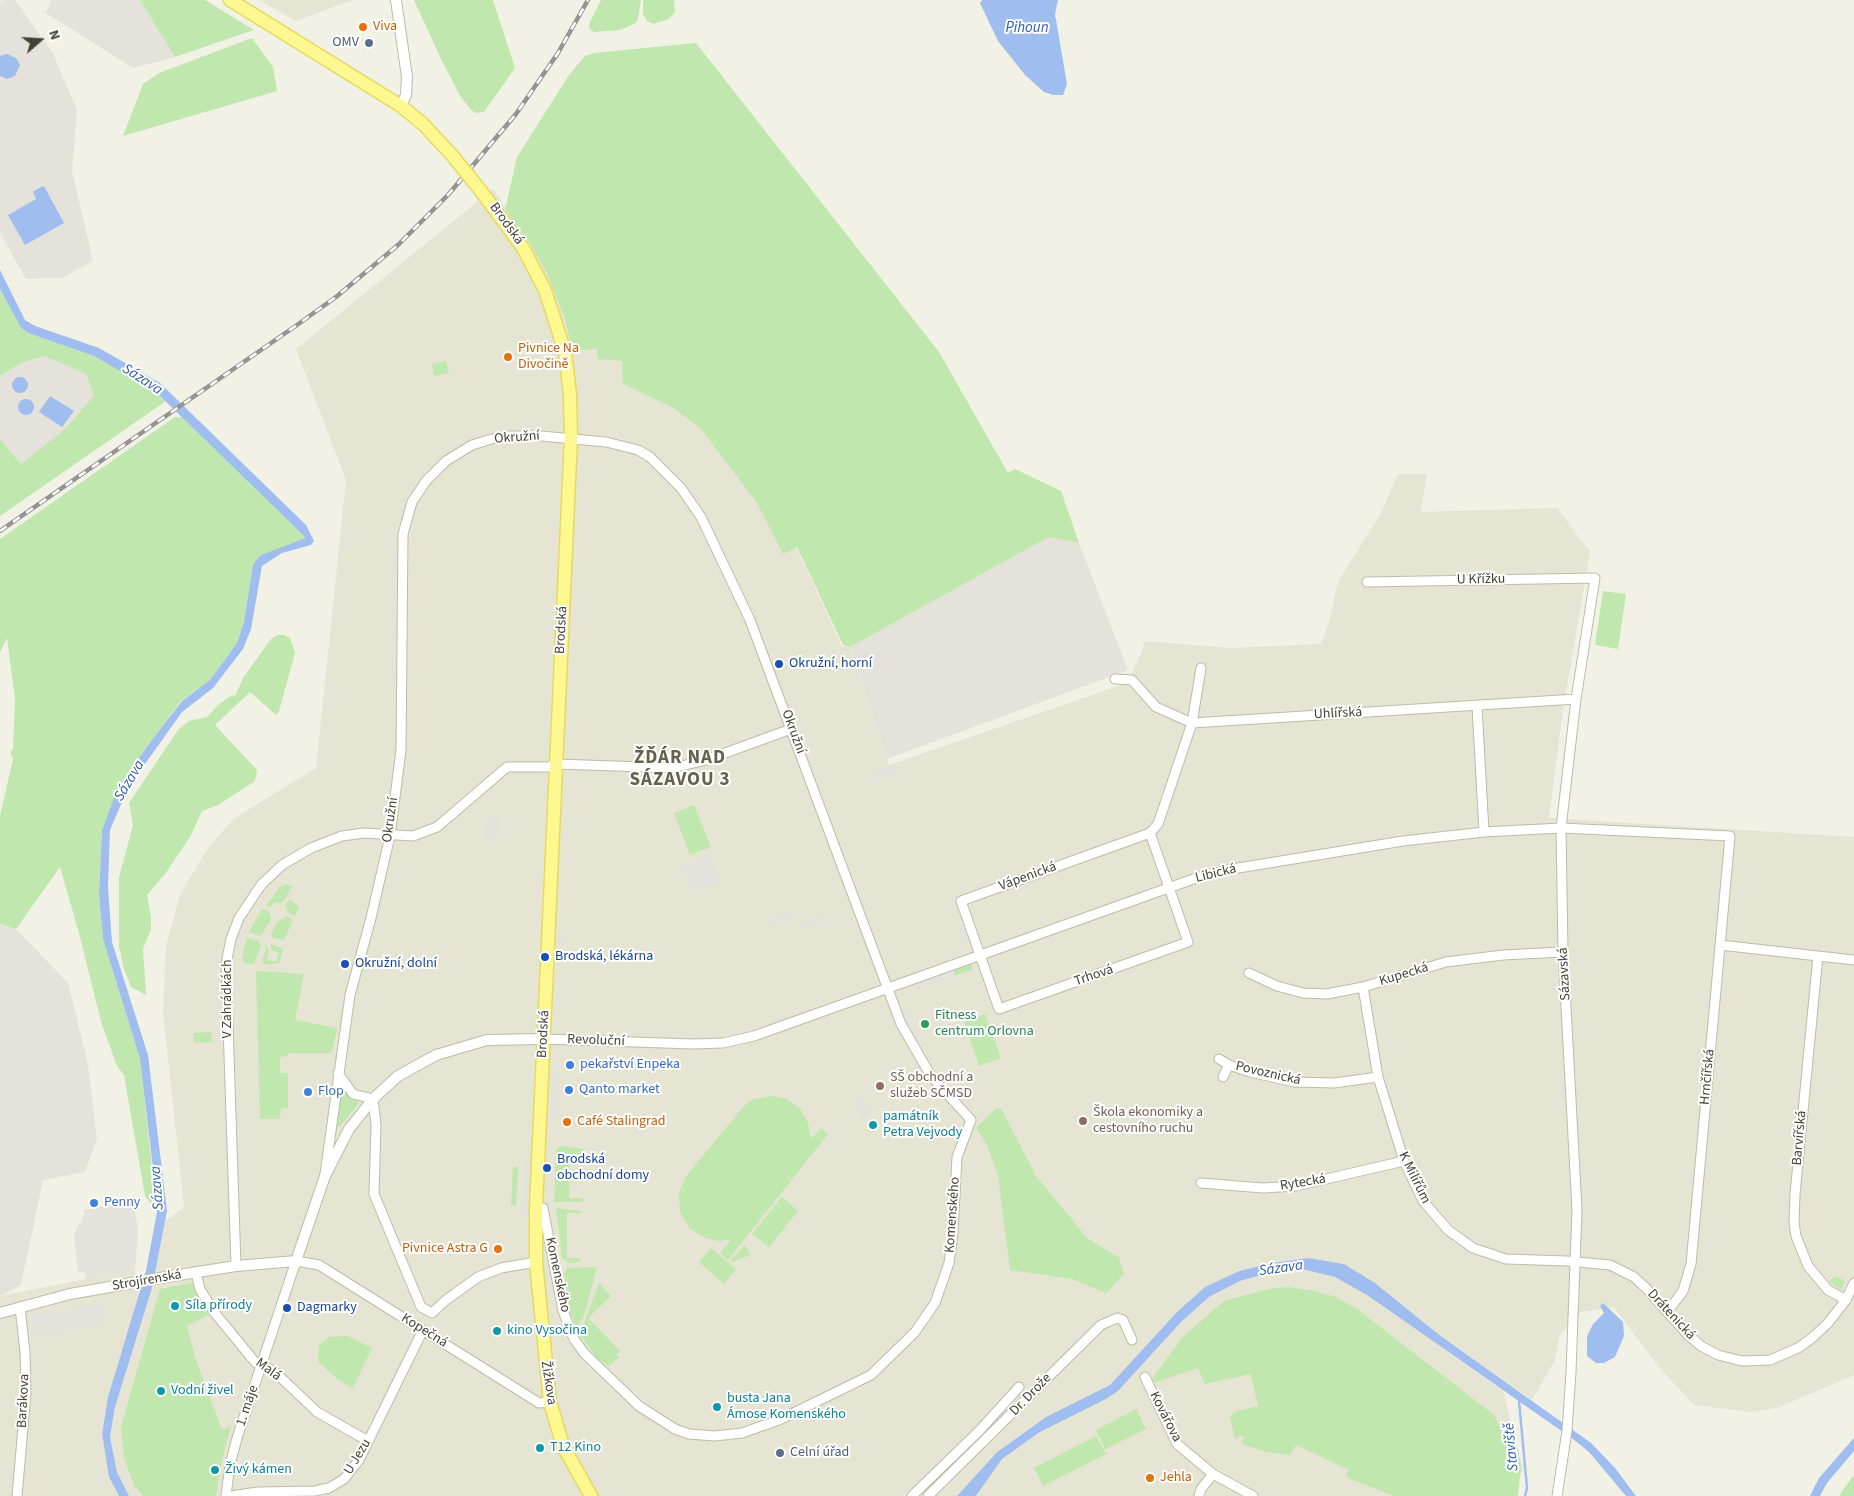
<!DOCTYPE html>
<meta charset="utf-8">
<style>
body{margin:0}
#map{position:relative;width:1854px;height:1496px;overflow:hidden;background:#f2f1e5;font-family:"Source Sans 3",sans-serif}
canvas{display:block}
.north{position:absolute;left:15px;top:15px;width:50px;height:50px;-webkit-text-stroke:4px #fff;paint-order:stroke;rotate:71deg;font-size:14px;font-weight:700;line-height:20px;text-align:center;color:#454234}
.north::after{content:'';display:block;margin:auto;width:18px;height:22px;background:#454234;clip-path:polygon(50% 0,100% 100%,50% 72%,0 100%)}
</style>
<div id="map">
<canvas width="1854" height="1496"></canvas>
<div class="north">N</div>
</div>
<script>
const ctx = document.querySelector('canvas').getContext('2d');
ctx.lineJoin = 'round';
function paint(path, color) {
  ctx.fillStyle = color;
  ctx.fill(path, 'evenodd');
}
function poly(rows) {
  const path = new Path2D();
  for (const r of rows) {
    if (r.length === 3) {
      path.moveTo(r[0] + r[2], r[1]);
      path.arc(r[0], r[1], r[2], 0, 2 * Math.PI);
      continue;
    }
    path.moveTo(r[0], r[1]);
    for (let i = 2; i < r.length; i += 2) path.lineTo(r[i], r[i + 1]);
  }
  return path;
}
function strokePath(path, color, width, dash) {
  ctx.strokeStyle = color;
  ctx.lineWidth = width;
  ctx.lineCap = dash ? 'butt' : 'round';
  ctx.setLineDash(dash || []);
  ctx.stroke(path);
}
function label(font, color, halo, rows, align = 'center') {
  ctx.font = font + ' "Source Sans 3",sans-serif';
  ctx.lineWidth = 4;
  ctx.setLineDash([]);
  ctx.textBaseline = 'middle';
  ctx.strokeStyle = halo;
  ctx.fillStyle = color;
  for (const [text, x, y, turn = 0] of rows) {
    ctx.save();
    ctx.translate(x, y);
    ctx.rotate((+turn || 0) * Math.PI / 180);
    ctx.textAlign = isNaN(turn) ? turn : align;
    if (halo) ctx.strokeText(text, 0, 0);
    ctx.fillText(text, 0, 0);
    ctx.restore();
  }
}
const residential = poly([
 [259,0,353,0,296,21],
 [493,189,581,319,645,355,795,545,842,646,850,647,889,765,1127,683,1143,649,1144,641,1232,648,1321,644,1329,622,1338,582,1381,513,1398,474,1427,474,1421,512,1557,508,1590,552,1563,709,1549,818,1854,837,1854,1375,1777,1408,1750,1412,1694,1405,1658,1366,1614,1307,1581,1312,1560,1335,1555,1360,1532,1400,1438,1334,1375,1283,1344,1264,1309,1258,1272,1263,1239,1271,1205,1287,1177,1312,1110,1385,1046,1417,1007,1445,997,1452,957,1496,129,1496,117,1472,110,1437,115,1407,152,1288,164,1222,184,1207,163,1012,166,946,180,895,206,851,233,819,316,768,346,480,296,349],
 [135,1269,139,1296,108,1397,102,1434,109,1477,119,1496,0,1496,0,1296],
 [1302,1269,1335,1277,1367,1295,1503,1391,1523,1468,1514,1496,976,1496,1002,1459,1040,1432,1106,1399,1118,1391,1182,1321,1209,1297,1240,1281,1265,1274]
]);
const industrial = poly([
 [3,0,15,0,53,54,77,110,72,171,93,261,62,278,26,279,0,233,0,2],
 [51,0,140,0,175,57,133,68,46,13],
 [44,356,86,374,94,397,66,428,21,464,0,439,0,376,21,363],
 [1049,537,1079,543,1128,670,887,759,850,647],
 [0,924,16,929,68,983,88,1064,97,1139,85,1172,43,1180,21,1285,0,1296]
]);
const green = poly([
 [140,0,205,0,254,30,175,57],
 [414,0,493,0,515,68,484,112,476,113,471,110,460,96,440,57],
 [601,0,641,0,638,19,636,23,620,30,594,32,589,28,590,22],
 [643,0,674,0,675,12,669,19,653,24,647,21,643,14],
 [252,38,273,67,277,91,123,136,143,84,159,73],
 [696,43,939,352,1008,473,1015,469,1061,491,1079,543,1049,537,850,647,843,645,797,547,783,554,757,503,702,430,674,408,623,384,622,361,597,359,597,349,580,350,572,347,564,316,547,273,529,242,505,210,517,157,569,75,585,56,594,53],
 [0,289,21,328,28,333,94,356,147,385,166,401,0,516,0,439,21,464,66,428,94,396,86,374,44,356,21,363,0,376],
 [446,361,449,373,434,376,432,364],
 [175,417,182,417,306,538,306,540,261,555,256,560,253,565,244,622,237,643,210,680,181,701,152,740,118,787,102,830,99,895,103,939,140,1059,157,1212,145,1196,124,1075,117,1066,101,1022,79,933,60,867,16,929,0,924,0,816,13,759,10,752,13,749,15,699,7,638,0,652,0,539],
 [1603,591,1626,594,1618,649,1595,645],
 [277,635,284,635,290,638,295,653,279,711,276,715,250,692,215,725,257,770,255,781,218,805,202,811,190,837,165,874,147,895,151,917,151,929,143,949,146,995,131,987,124,969,119,947,119,877,133,825,129,803,178,730,189,721,207,717,218,705,232,695,235,696,243,678,270,640],
 [694,805,711,847,690,855,674,813],
 [286,884,292,887,282,903,276,902,270,907,266,906,280,887],
 [290,899,299,907,295,916,289,913,285,905],
 [262,909,269,911,271,919,261,936,249,932],
 [287,916,293,920,284,940,273,938,271,935,277,922],
 [248,938,259,941,259,944,261,945,254,964,244,963,242,959,246,940],
 [271,944,283,949,279,963,266,965,262,962,267,946,269,951,267,960,276,962,279,953,271,950],
 [971,964,973,969,955,976,953,970],
 [256,971,304,974,295,1020,337,1028,332,1053,289,1053,287,1056,280,1057,280,1073,288,1073,288,1108,281,1108,280,1119,260,1119],
 [985,1014,1001,1058,979,1066,964,1022],
 [211,1032,212,1042,194,1043,193,1033],
 [343,1090,359,1103,340,1126,337,1127,335,1126,339,1092],
 [772,1096,784,1098,799,1107,808,1123,811,1139,821,1128,828,1134,728,1260,720,1253,732,1239,720,1241,707,1239,690,1229,680,1212,679,1192,687,1175,744,1106,754,1099],
 [996,1108,1001,1109,1004,1114,1036,1176,1087,1238,1119,1258,1124,1274,1106,1293,1072,1279,1010,1270,998,1175,987,1145,976,1128],
 [559,1146,584,1149,584,1154,570,1154,569,1198,583,1198,583,1202,554,1202,556,1151],
 [513,1167,518,1167,516,1206,511,1205],
 [782,1197,798,1211,769,1247,752,1234],
 [556,1208,581,1211,581,1213,567,1213,567,1258,581,1258,580,1262,569,1263,562,1258],
 [745,1245,751,1255,731,1262,731,1260],
 [711,1248,736,1269,724,1284,699,1262],
 [597,1267,584,1315,577,1328,567,1306,564,1272,568,1268],
 [1836,1276,1845,1281,1841,1290,1829,1281],
 [196,1282,212,1313,187,1326,196,1360,222,1430,231,1426,221,1464,216,1496,143,1496,134,1485,124,1458,121,1427,160,1289],
 [599,1283,611,1296,588,1318,620,1351,616,1355,619,1358,608,1366,597,1358,580,1335],
 [1288,1287,1314,1291,1336,1297,1357,1309,1494,1415,1502,1432,1509,1440,1516,1441,1521,1466,1518,1496,1394,1496,1348,1478,1346,1475,1349,1470,1296,1445,1290,1455,1266,1452,1244,1445,1241,1442,1244,1437,1242,1435,1235,1439,1230,1416,1236,1411,1258,1406,1251,1374,1205,1384,1198,1368,1153,1383,1151,1380,1183,1337,1224,1301,1268,1289],
 [347,1336,372,1348,353,1388,340,1381,318,1362,319,1345,329,1337],
 [1136,1409,1146,1429,1105,1449,1096,1430],
 [1096,1436,1106,1454,1043,1486,1034,1468],
 [1854,1475,1854,1496,1839,1496,1845,1487]
]);
const parking = poly([
 [895,764,897,771,873,779,871,773],
 [493,817,498,817,497,843,485,843,486,818],
 [711,856,719,885,692,890,683,865],
 [790,912,792,917,770,925,768,919],
 [824,915,826,920,804,928,800,924],
 [965,922,971,940,965,942,959,924],
 [562,941,5.5],
 [953,970,955,976,918,989,916,983],
 [908,1009,920,1039,914,1041,901,1011],
 [553,1068,560,1069,557,1118,551,1117],
 [864,1099,870,1115,862,1118,856,1102],
 [526,1156,532,1156,530,1216,524,1216],
 [133,1201,138,1230,135,1269,86,1279,85,1272,78,1273,74,1234,84,1216,83,1210],
 [101,1304,104,1324,35,1337,31,1316],
 [1089,1323,1096,1330,1070,1355,1064,1349]
]);
const water = poly([
 [982,0,1058,0,1055,14,1067,84,1063,95,1053,95,1044,92,1025,75,998,41,980,3],
 [7,54,16,58,20,65,15,76,7,79,0,76,0,56],
 [44,186,64,223,25,245,8,215,36,199,33,191],
 [0,270,25,320,35,326,99,348,160,383,306,525,314,541,311,545,282,553,262,566,251,629,243,649,213,688,182,712,128,788,110,830,108,887,112,942,148,1055,167,1211,152,1288,115,1407,110,1437,117,1472,129,1496,119,1496,109,1477,102,1434,108,1397,146,1271,157,1212,157,1202,140,1059,103,939,99,895,102,830,118,787,152,740,182,701,210,680,237,643,244,622,253,565,256,560,261,555,306,538,155,391,94,356,28,333,21,328,0,289],
 [20,385,8],
 [50,396,74,411,62,427,39,412],
 [26,407,8],
 [1309,1258,1344,1264,1375,1283,1438,1334,1591,1443,1615,1468,1636,1496,1626,1496,1589,1452,1573,1439,1367,1295,1335,1277,1302,1269,1265,1274,1240,1281,1209,1297,1182,1321,1118,1391,1106,1399,1040,1432,1002,1459,976,1496,957,1496,997,1452,1007,1445,1046,1417,1110,1385,1177,1312,1205,1287,1239,1271,1272,1263],
 [1603,1303,1623,1322,1624,1336,1615,1357,1604,1363,1596,1363,1587,1356,1587,1336,1593,1324,1604,1313,1600,1306],
 [1854,1438,1854,1451,1827,1483,1820,1496,1810,1496,1819,1478]
]);
const stream = poly([
 [1519,1401,1527,1488,1525,1496]
]);
const minor = poly([
 [1367,582,1595,578,1576,699,1561,828,1563,952,1577,1210,1571,1372,1567,1431,1557,1496],
 [1115,679,1132,680,1156,707,1192,723,1576,699],
 [1477,706,1484,832],
 [1150,833,1188,942,999,1009,961,901,1150,833],
 [1150,833,1158,824,1192,723,1201,668],
 [1720,945,1854,960],
 [1818,956,1795,1194,1794,1223,1796,1236,1808,1266,1828,1290,1846,1300],
 [1249,973,1277,986,1303,993,1327,994,1363,987,1446,962,1503,955,1563,952],
 [1363,987,1378,1077,1404,1161,1423,1201,1448,1230,1473,1248,1506,1259,1567,1261,1610,1265,1634,1277,1646,1288,1688,1335,1701,1346,1718,1355,1742,1361,1770,1360,1798,1348,1812,1338,1828,1323,1846,1300,1854,1283],
 [543,1039,694,1044,723,1043,754,1036,1199,877,1232,869,1403,841,1484,832,1561,828,1730,836,1691,1264,1683,1291,1668,1311],
 [1219,1059,1229,1065,1250,1072,1294,1082,1334,1083,1378,1077],
 [338,1073,353,1094,373,1099,376,1125,374,1194,421,1307,432,1313,446,1300,478,1277,501,1268,536,1262],
 [1223,1077,1229,1065],
 [325,1174,350,995,371,918,390,836,401,750,403,534,412,502,426,481,446,461,472,445,488,440,504,436,541,436,606,442,638,450,650,457,681,488,701,517,750,620,901,1024,931,1076,971,1120,957,1157,953,1233,949,1263,935,1303,915,1332,871,1375,779,1420,742,1433,715,1436,689,1434,675,1429,639,1406,584,1353,574,1339,563,1311,543,1208,536,1207],
 [1201,1183,1263,1188,1296,1186,1404,1161],
 [236,1266,226,964,231,939,239,918,261,885,282,865,311,848,342,836,364,833,413,836,437,827,507,767,548,767,556,764,673,768,706,760,791,729],
 [196,1273,200,1289,214,1312,255,1362,275,1372,317,1412,368,1441],
 [1145,1377,1177,1444,1213,1474,1253,1496],
 [17,1496,26,1393,25,1352,20,1307],
 [226,1496,230,1464,238,1435,296,1261,319,1265,539,1403,550,1402],
 [231,1496,258,1492,315,1491,329,1488,344,1479,359,1460,423,1330],
 [912,1496,980,1430,1019,1387],
 [928,1496,1101,1325,1117,1318,1123,1320,1132,1340],
 [1199,1496,1201,1489,1213,1474]
]);
const tertiary = poly([
 [396,0,407,77,406,95,401,106],
 [0,1313,70,1294,166,1277,236,1266,296,1261,325,1176,349,1129,373,1099,398,1076,436,1055,487,1040,543,1039]
]);
const primary = poly([
 [230,0,401,106,423,124,451,154],
 [481,191,523,248,545,290,565,352,570,394,571,437,536,1207,536,1262,550,1402,563,1446,591,1496]
]);
const rail = poly([
 [0,531,297,325,336,297,398,245,448,195,516,114,558,53,588,0]
]);
const primaryBridge = poly([
 [451,154,481,191]
]);
const markers = [
 [363,27,5,"#e8710a"],
 [369,43,5,"#5c6f8a"],
 [508,357,5,"#e8710a"],
 [779,664,5,"#1a4fb4"],
 [545,957,5,"#1a4fb4"],
 [345,964,5,"#1a4fb4"],
 [925,1024,5,"#2e9e5b"],
 [570,1065,5,"#3f7fe0"],
 [880,1086,5,"#8d6e63"],
 [569,1090,5,"#3f7fe0"],
 [308,1092,5,"#3f7fe0"],
 [1083,1121,5,"#8d6e63"],
 [567,1122,5,"#e8710a"],
 [873,1125,5,"#0f9aa8"],
 [547,1168,5,"#1a4fb4"],
 [94,1203,5,"#3f7fe0"],
 [498,1249,5,"#e8710a"],
 [175,1306,5,"#0f9aa8"],
 [287,1308,5,"#1a4fb4"],
 [497,1331,5,"#0f9aa8"],
 [161,1391,5,"#0f9aa8"],
 [717,1407,5,"#0f9aa8"],
 [540,1448,5,"#0f9aa8"],
 [780,1453,5,"#5c6f8a"],
 [215,1470,5,"#0f9aa8"],
 [1150,1478,5,"#e8710a"]
];
const foodNames = [
 ["Viva",373,27],
 ["Pivnice Na",518,349],
 ["Divočině",518,365],
 ["Café Stalingrad",577,1122],
 ["Pivnice Astra G",488,1249,"right"],
 ["Jehla",1160,1478]
];
const serviceNames = [
 ["OMV",359,43],
 ["Celní úřad",790,1453,"left"]
];
const streetNames = [
 ["Brodská",506,224,54],
 ["Okružní",517,438,-4],
 ["U Křížku",1481,580,-1],
 ["Brodská",562,630,-87],
 ["Uhlířská",1338,714,-3],
 ["Okružní",793,732,70],
 ["Okružní",391,820,-82],
 ["Libická",1216,874,-14],
 ["Vápenická",1028,877,-20],
 ["Sázavská",1565,974,-93],
 ["Kupecká",1404,975,-17],
 ["Trhová",1094,976,-19],
 ["V Zahrádkách",228,999,-90],
 ["Brodská",544,1034,-87],
 ["Revoluční",596,1041,2],
 ["Povoznická",1268,1074,13],
 ["Hrnčířská",1708,1077,-85],
 ["Barvířská",1800,1138,-85],
 ["K Milířům",1414,1178,64],
 ["Rytecká",1303,1183,-9],
 ["Komenského",953,1215,-86],
 ["Komenského",557,1275,78],
 ["Strojírenská",147,1281,-10],
 ["Drátenická",1671,1315,47],
 ["Kopečná",424,1331,32],
 ["Malá",268,1370,36],
 ["Žižkova",548,1383,81],
 ["Dr. Drože",1031,1395,-46],
 ["Barákova",24,1401,-87],
 ["1. máje",248,1406,-71],
 ["Kovářova",1165,1417,63],
 ["U Jezu",358,1457,-59]
];
const transitNames = [
 ["Okružní, horní",789,664],
 ["Brodská, lékárna",555,957],
 ["Okružní, dolní",355,964],
 ["Brodská",557,1160],
 ["obchodní domy",557,1176],
 ["Dagmarky",297,1308]
];
const leisureNames = [
 ["Fitness",935,1016],
 ["centrum Orlovna",935,1032]
];
const shopNames = [
 ["pekařství Enpeka",580,1065],
 ["Qanto market",579,1090],
 ["Flop",318,1092],
 ["Penny",104,1203]
];
const educationNames = [
 ["SŠ obchodní a",890,1078],
 ["služeb SČMSD",890,1094],
 ["Škola ekonomiky a",1093,1113],
 ["cestovního ruchu",1093,1129]
];
const cultureNames = [
 ["památník",883,1117],
 ["Petra Vejvody",883,1133],
 ["Síla přírody",185,1306],
 ["kino Vysočina",507,1331],
 ["Vodní živel",171,1391],
 ["busta Jana",727,1399],
 ["Ámose Komenského",727,1415],
 ["T12 Kino",550,1448],
 ["Živý kámen",225,1470]
];
const waterNames = [
 ["Pihoun",1027,29],
 ["Sázava",142,380,33],
 ["Sázava",130,781,-59],
 ["Sázava",158,1188,-94],
 ["Sázava",1281,1269,-8],
 ["Staviště",1512,1447,-95]
];
const districtNames = [
 ["ŽĎÁR NAD",680,759],
 ["SÁZAVOU 3",680,781]
];
paint(residential, '#e6e5d3');
paint(industrial, '#e4e2da');
paint(green, '#c0e7ad');
paint(parking, '#e3e2dd');
paint(water, '#a0bdf0');
strokePath(stream, '#a0bdf0', 2.5);
strokePath(minor, '#bebba7', 11);
strokePath(tertiary, '#bebba7', 12);
strokePath(primary, '#e4da61', 15);
strokePath(minor, '#fff', 9);
strokePath(tertiary, '#fff', 10);
strokePath(primary, '#fef891', 12);
strokePath(rail, '#949494', 4.5);
strokePath(rail, '#fff', 2.5, [8]);
strokePath(primaryBridge, '#e4da61', 15, []);
strokePath(primaryBridge, '#fef891', 12);
for (const [x, y, r, color] of markers) {
  const dot = new Path2D();
  dot.arc(x, y, r, 0, 2 * Math.PI);
  ctx.fillStyle = color;
  ctx.fill(dot);
  strokePath(dot, '#fff', 2);
}
label('14px', '#c56008', '#fff', foodNames, 'left');
label('14px', '#4e5e75', '#fff', serviceNames, 'right');
label('14px', '#454234', '#fff', streetNames);
label('14px', '#164399', '#fff', transitNames, 'left');
label('14px', '#27864d', '#fff', leisureNames, 'left');
label('14px', '#366cbe', '#fff', shopNames, 'left');
label('14px', '#785e54', '#fff', educationNames, 'left');
label('14px', '#0d838f', '#fff', cultureNames, 'left');
label('italic 15px', '#2d5cb0', '#fff', waterNames);
ctx.letterSpacing = '1px';
label('bold 19px', '#67624b', '#fff', districtNames);
ctx.letterSpacing = '0px';
</script>
